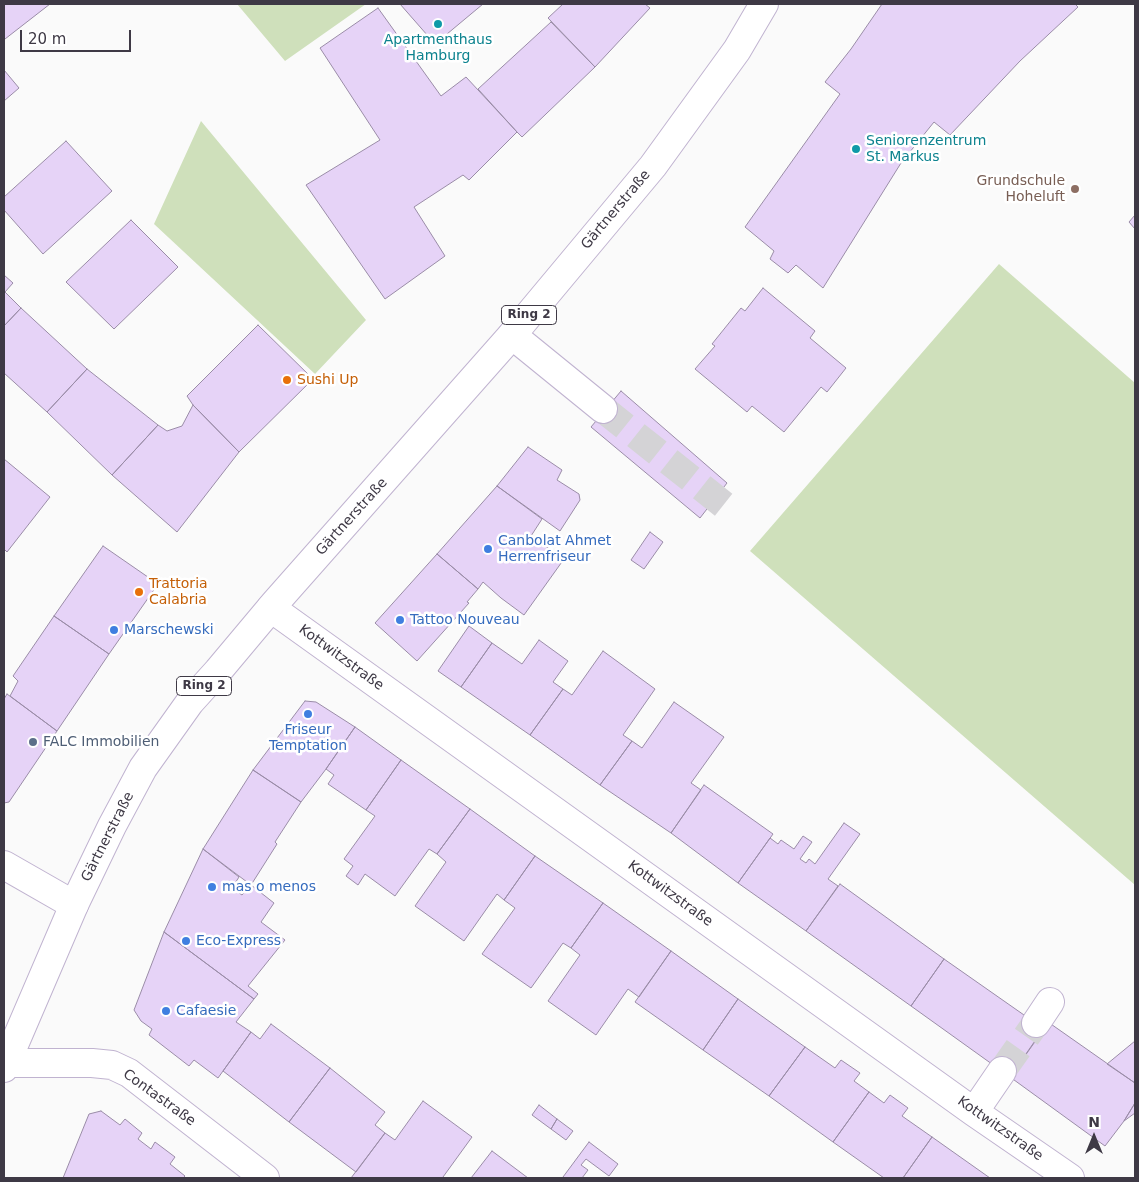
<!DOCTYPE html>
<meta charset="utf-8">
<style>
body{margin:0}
#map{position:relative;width:1139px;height:1182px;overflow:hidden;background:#fafafa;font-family:"DejaVu Sans",sans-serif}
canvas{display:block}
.frame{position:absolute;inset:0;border:5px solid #3e3945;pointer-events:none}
.north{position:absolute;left:1069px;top:1112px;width:50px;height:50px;-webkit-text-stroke:4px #fff;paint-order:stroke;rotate:0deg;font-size:14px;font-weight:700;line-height:20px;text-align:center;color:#3e3945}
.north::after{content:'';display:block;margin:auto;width:18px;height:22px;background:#3e3945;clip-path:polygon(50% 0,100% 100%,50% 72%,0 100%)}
.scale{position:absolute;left:20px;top:30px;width:111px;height:22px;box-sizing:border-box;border:2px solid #3e3945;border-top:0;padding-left:6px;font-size:15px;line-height:18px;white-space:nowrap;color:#3e3945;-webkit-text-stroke:4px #fff;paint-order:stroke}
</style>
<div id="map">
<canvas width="1139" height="1182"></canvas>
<div class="frame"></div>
<div class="north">N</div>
<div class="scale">20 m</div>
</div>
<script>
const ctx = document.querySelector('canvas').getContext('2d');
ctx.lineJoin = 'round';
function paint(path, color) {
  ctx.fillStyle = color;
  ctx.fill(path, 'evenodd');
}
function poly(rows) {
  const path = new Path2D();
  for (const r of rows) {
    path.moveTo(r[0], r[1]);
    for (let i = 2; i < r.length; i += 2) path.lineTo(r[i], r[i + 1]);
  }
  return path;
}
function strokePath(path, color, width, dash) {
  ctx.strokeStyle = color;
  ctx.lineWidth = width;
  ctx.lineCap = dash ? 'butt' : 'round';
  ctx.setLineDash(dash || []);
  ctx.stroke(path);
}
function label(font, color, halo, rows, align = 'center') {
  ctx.font = font + ' "DejaVu Sans",sans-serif';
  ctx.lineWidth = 5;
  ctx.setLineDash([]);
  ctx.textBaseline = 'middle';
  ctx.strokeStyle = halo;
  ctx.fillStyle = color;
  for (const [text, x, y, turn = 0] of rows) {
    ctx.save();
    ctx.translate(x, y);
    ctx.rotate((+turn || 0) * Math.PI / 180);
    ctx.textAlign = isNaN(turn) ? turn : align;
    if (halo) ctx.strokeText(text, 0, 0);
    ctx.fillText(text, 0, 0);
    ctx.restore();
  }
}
const green = poly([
 [237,4,366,4,285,61],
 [201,121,366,320,315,374,154,224],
 [999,264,1135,383,1135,885,750,551]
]);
const building = poly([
 [4,4,50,4,5,39,4,38,4,4],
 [400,4,483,4,435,44,400,4],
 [563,4,645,4,650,8,595,67,548,18,563,4],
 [882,4,1075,4,1078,7,1020,61,950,135,934,122,901,163,823,288,796,265,788,273,770,259,774,251,745,227,840,94,825,82,851,49,882,4],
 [378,8,441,96,466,77,517,132,469,180,463,175,414,207,445,256,385,299,306,185,380,140,320,48,378,8],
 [551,22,595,67,522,137,517,132,478,89,551,22],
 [4,70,19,88,4,101,4,70],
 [66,141,112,191,43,254,4,210,4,197,66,141],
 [1135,215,1135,229,1129,222,1135,215],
 [131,220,178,267,114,329,66,282,131,220],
 [4,275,13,283,5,292,21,308,4,326,4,275],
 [763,288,815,331,810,338,846,368,827,392,821,387,784,432,752,406,747,412,695,369,715,346,712,344,741,308,745,311,763,288],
 [21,308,87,369,47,412,4,373,4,326,21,308],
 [258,325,313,379,239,452,193,405,187,396,258,325],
 [87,369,158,425,112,475,47,412,87,369],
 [621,391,727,483,700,518,591,427,621,391],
 [193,405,239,452,177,532,112,475,158,425,167,431,182,426,193,405],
 [528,447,562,470,557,480,579,494,580,500,560,531,497,486,528,447],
 [4,459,50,497,7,552,4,549,4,459],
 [497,486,542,519,531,536,564,559,524,615,501,598,483,582,478,589,437,554,497,486],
 [650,532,663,542,644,569,631,560,650,532],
 [103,546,158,584,109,654,54,616,103,546],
 [437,554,478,589,467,602,469,603,417,661,375,623,437,554],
 [54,616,109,654,57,731,10,696,18,681,13,676,54,616],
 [469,626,492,643,461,687,438,671,469,626],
 [539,640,568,661,553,682,563,689,530,735,461,687,492,643,522,664,539,640],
 [603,651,655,689,623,735,632,741,600,785,530,735,563,689,572,695,603,651],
 [7,694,57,731,9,802,4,803,4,699,7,694],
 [305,701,316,702,355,727,326,769,301,802,253,770,305,701],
 [674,702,724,737,691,783,701,790,671,833,600,785,632,741,642,748,674,702],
 [355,727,401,760,366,810,328,784,334,775,326,769,355,727],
 [401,760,470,809,437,854,429,849,395,896,365,874,358,885,346,876,353,866,344,859,375,816,366,810,401,760],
 [253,770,301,802,275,842,277,844,251,885,203,849,253,770],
 [704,785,773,834,738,883,671,833,704,785],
 [470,809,535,856,504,900,497,894,464,941,415,906,446,862,437,854,470,809],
 [844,823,860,834,828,879,838,886,806,931,738,883,770,838,778,844,781,840,794,849,803,836,812,842,800,859,806,863,809,859,815,864,844,823],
 [203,849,239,877,232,888,242,895,251,885,274,903,261,922,285,940,248,986,258,994,254,999,164,932,203,849],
 [535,856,603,903,571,948,563,943,531,988,482,954,515,908,504,900,535,856],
 [840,884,944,959,911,1006,806,931,840,884],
 [603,903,671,951,639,997,628,989,596,1035,548,1001,580,955,571,948,603,903],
 [164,932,254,999,236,1022,251,1032,218,1078,194,1060,189,1066,149,1035,152,1029,141,1021,134,1010,164,932],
 [671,951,738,999,703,1050,635,1002,671,951],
 [944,959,1044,1029,1010,1077,911,1006,944,959],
 [738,999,805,1047,769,1096,703,1050,738,999],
 [1048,1022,1135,1083,1135,1103,1124,1121,1105,1146,1010,1077,1048,1022],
 [271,1024,330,1068,289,1122,223,1071,251,1032,260,1039,271,1024],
 [1135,1041,1135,1083,1107,1064,1135,1041],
 [805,1047,835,1068,841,1060,860,1073,854,1081,869,1092,833,1142,769,1096,805,1047],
 [330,1068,385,1112,375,1125,385,1133,356,1172,289,1122,330,1068],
 [869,1092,884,1103,890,1095,908,1108,902,1116,932,1137,903,1178,884,1178,833,1142,869,1092],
 [423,1101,472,1137,443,1177,445,1178,351,1178,385,1133,395,1140,423,1101],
 [1135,1103,1135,1113,1124,1121,1135,1103],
 [539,1105,557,1119,551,1129,532,1115,539,1105],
 [101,1111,120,1125,125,1119,142,1133,138,1139,151,1149,155,1142,175,1157,170,1164,185,1176,183,1178,63,1178,89,1114,101,1111],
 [557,1119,573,1131,566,1140,551,1129,557,1119],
 [932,1137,990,1178,903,1178,932,1137],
 [589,1142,618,1164,609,1176,586,1159,581,1165,588,1170,582,1178,565,1178,563,1177,589,1142],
 [492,1151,528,1178,471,1178,492,1151]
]);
const minorTunnel = poly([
 [603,409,729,509],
 [1002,1071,1036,1023]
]);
const minor = poly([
 [512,335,603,409],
 [271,608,974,1112,1070,1178],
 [4,865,74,905],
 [1036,1023,1050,1002],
 [6,1063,92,1063,112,1065,129,1073,265,1178],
 [974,1112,1002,1071]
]);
const major = poly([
 [4,1068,74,905,112,826,143,768,190,702,218,671,275,603,512,335,653,166,737,50,764,4]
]);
const markers = [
 [438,24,5,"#0f9aa8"],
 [856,149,5,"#0f9aa8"],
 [1075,189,5,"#8d6e63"],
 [287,380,5,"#e8710a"],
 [488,549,5,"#3f7fe0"],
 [139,592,5,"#e8710a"],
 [400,620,5,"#3f7fe0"],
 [114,630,5,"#3f7fe0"],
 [308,714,5,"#3f7fe0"],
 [33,742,5,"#5c6f8a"],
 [212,887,5,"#3f7fe0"],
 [186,941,5,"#3f7fe0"],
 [166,1011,5,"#3f7fe0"]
];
const shields = [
 [529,315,55],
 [204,686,55]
];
const shieldNames = [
 ["Ring 2",529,315],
 ["Ring 2",204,686]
];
const cultureNames = [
 ["Apartmenthaus",438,40],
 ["Hamburg",438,56],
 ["Seniorenzentrum",866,141,"left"],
 ["St. Markus",866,157,"left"]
];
const educationNames = [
 ["Grundschule",1065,181],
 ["Hoheluft",1065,197]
];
const streetNames = [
 ["Gärtnerstraße",616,210,-50],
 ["Gärtnerstraße",352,517,-48],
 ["Kottwitzstraße",341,658,36],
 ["Gärtnerstraße",108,837,-63],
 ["Kottwitzstraße",670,894,36],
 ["Contastraße",159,1098,36],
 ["Kottwitzstraße",1000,1129,35]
];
const foodNames = [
 ["Sushi Up",297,380],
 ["Trattoria",149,584],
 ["Calabria",149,600]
];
const shopNames = [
 ["Canbolat Ahmet",498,541],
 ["Herrenfriseur",498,557],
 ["Tattoo Nouveau",410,620],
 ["Marschewski",124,630],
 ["Friseur",308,730,"center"],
 ["Temptation",308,746,"center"],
 ["mas o menos",222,887],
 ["Eco-Express",196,941],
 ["Cafaesie",176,1011]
];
const serviceNames = [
 ["FALC Immobilien",43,742]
];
paint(green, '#cfe0bb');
paint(building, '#e6d3f7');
strokePath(building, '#9a8ca7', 1);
strokePath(minorTunnel, '#d4d3d6', 28, [28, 14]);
strokePath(minor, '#c0b3d0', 30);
strokePath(major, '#c0b3d0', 30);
strokePath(minor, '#fff', 28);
strokePath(major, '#fff', 28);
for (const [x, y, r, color] of markers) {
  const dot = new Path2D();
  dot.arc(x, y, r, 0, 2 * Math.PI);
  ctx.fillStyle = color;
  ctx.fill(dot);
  strokePath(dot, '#fff', 2);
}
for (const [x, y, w] of shields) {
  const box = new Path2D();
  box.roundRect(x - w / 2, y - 9.5, w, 19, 4);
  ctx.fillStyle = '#fff';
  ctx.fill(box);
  strokePath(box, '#3e3945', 1);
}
label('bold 12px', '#3e3945', null, shieldNames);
label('14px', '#0d838f', '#fff', cultureNames);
label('14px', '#785e54', '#fff', educationNames, 'right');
label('14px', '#3e3945', '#fff', streetNames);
label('14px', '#c56008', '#fff', foodNames, 'left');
label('14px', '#366cbe', '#fff', shopNames, 'left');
label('14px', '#4e5e75', '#fff', serviceNames, 'left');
</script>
